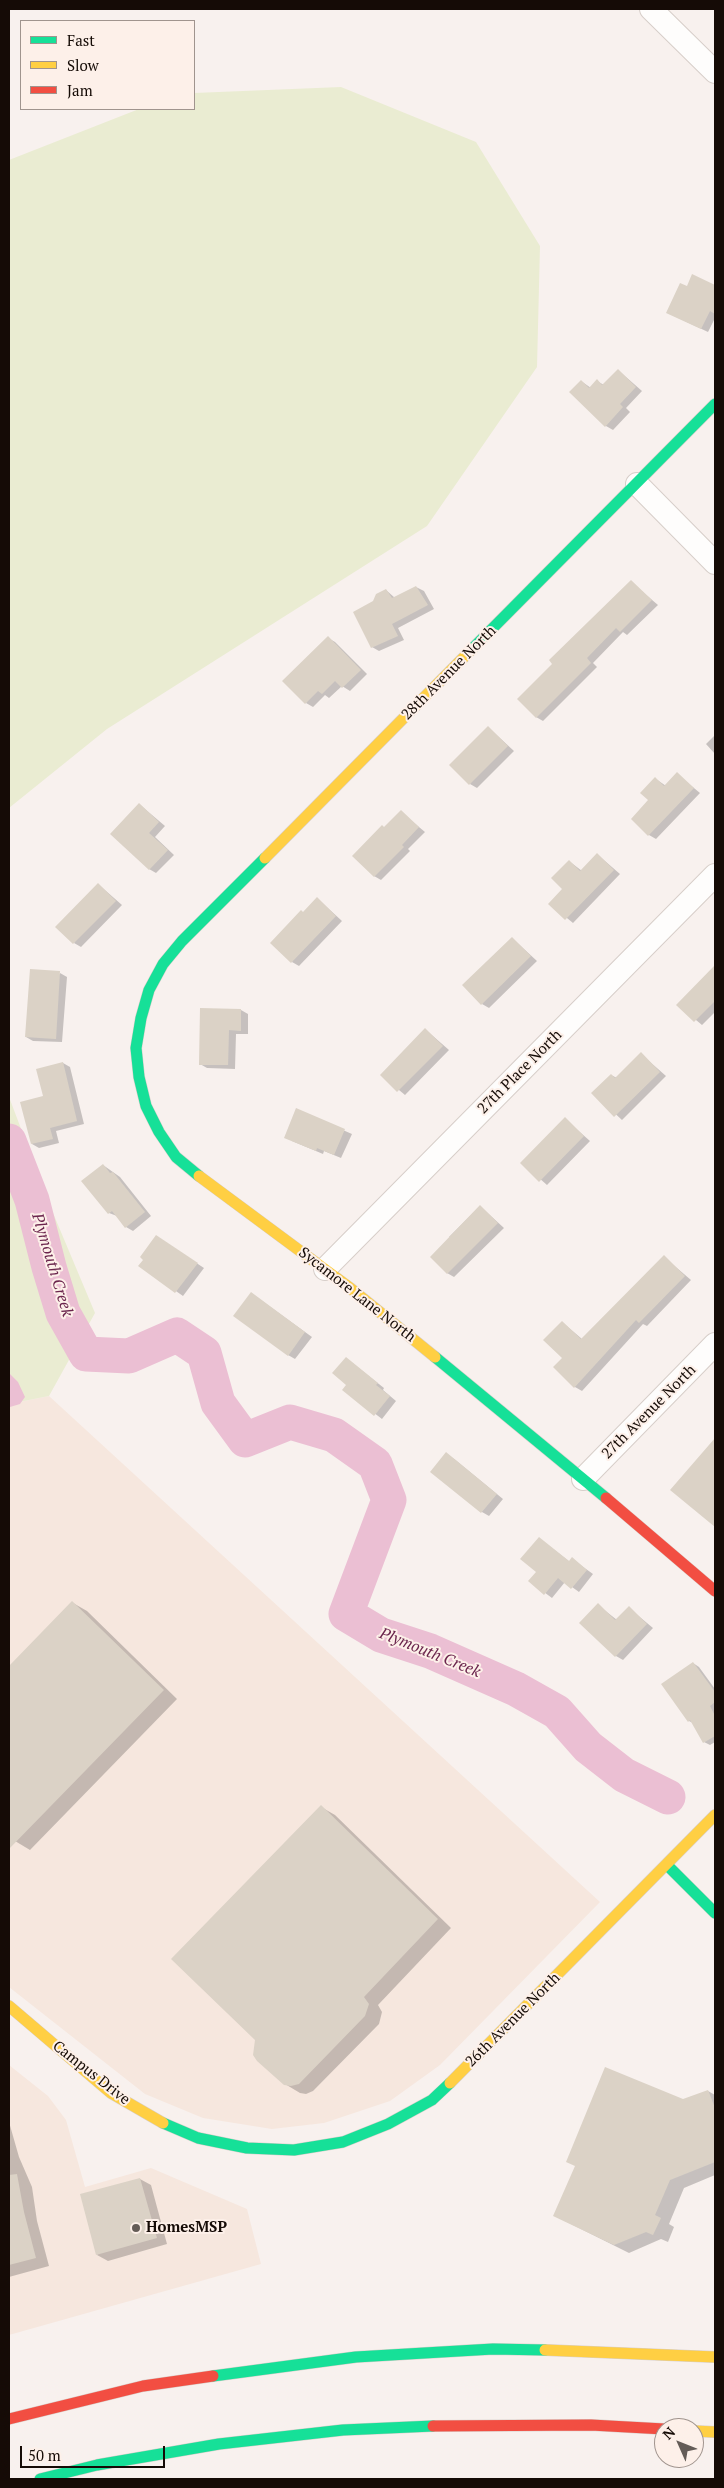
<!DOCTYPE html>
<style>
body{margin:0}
#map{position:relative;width:724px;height:2488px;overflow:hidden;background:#f8f1ee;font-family:"PT Serif",serif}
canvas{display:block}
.frame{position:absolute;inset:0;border:10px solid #150b06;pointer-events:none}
.legend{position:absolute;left:20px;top:20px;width:175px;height:90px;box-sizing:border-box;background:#fdf0e9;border:1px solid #a0948e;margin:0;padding:6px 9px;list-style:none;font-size:15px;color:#150b06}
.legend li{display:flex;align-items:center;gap:10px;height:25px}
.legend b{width:25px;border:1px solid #a0948e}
.north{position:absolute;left:654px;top:2418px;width:50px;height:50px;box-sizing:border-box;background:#fdf0e9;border:1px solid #a0948e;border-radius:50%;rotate:314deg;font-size:14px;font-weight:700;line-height:20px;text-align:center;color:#150b06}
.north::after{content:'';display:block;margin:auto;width:18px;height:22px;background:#645c57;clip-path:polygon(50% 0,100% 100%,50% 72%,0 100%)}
.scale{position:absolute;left:20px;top:2446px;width:145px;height:22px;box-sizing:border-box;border:2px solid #150b06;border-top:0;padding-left:6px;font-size:15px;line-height:18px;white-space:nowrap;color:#150b06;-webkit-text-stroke:4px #fdf0e9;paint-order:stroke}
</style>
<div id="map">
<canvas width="724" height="2488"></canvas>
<div class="frame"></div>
<ul class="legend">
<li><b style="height:6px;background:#16e098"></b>Fast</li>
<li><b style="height:6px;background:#ffcf43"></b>Slow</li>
<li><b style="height:6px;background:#f24e42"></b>Jam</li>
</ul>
<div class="north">N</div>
<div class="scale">50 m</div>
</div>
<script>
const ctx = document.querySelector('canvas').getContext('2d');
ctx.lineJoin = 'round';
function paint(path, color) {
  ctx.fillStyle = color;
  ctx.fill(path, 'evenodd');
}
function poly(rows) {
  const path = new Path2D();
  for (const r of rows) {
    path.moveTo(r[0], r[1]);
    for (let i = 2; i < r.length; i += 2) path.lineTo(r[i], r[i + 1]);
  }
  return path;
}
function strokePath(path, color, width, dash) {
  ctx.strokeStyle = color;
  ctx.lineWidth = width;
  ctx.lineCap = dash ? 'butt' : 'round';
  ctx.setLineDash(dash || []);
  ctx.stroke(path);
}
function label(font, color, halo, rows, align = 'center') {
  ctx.font = font + ' "PT Serif",serif';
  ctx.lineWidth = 4;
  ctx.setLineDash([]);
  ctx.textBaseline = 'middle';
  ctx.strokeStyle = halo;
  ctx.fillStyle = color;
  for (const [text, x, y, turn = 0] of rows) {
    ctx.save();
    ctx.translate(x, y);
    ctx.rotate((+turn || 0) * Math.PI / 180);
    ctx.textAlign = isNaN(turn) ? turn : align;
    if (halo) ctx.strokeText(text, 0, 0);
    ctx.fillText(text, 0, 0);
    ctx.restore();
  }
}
const built = poly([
 [49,1396,600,1902,440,2065,390,2101,324,2123,272,2129,203,2118,145,2094,9,1987,9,1404],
 [9,2065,48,2096,66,2120,85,2187,151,2168,247,2209,261,2264,9,2335]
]);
const green = poly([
 [341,87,476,142,540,246,537,367,427,526,107,729,9,808,9,160,139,109,194,109,194,93],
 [9,1097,53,1213,95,1313,49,1396,9,1404]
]);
const water = poly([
 [9,1373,18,1382,25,1397,20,1404,10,1407]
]);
const shadow = poly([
 [693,276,715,287,715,318,708,332,674,316],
 [618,370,642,391,626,408,630,412,613,430,606,426,581,381,591,388,597,381,604,385],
 [631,582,658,605,627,635,623,632,593,663,597,667,543,721,536,717],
 [416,587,424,591,434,609,398,628,404,640,379,651,372,647,374,602,386,590,395,598],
 [328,638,335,642,367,674,350,691,342,686,329,698,325,695,313,707,306,703],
 [488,727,514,751,477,788,470,784],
 [715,735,715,754,706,744],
 [677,774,700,793,656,839,649,835,656,779,666,786],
 [139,804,165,826,155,837,174,855,156,873,149,869],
 [401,812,425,832,408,849,410,851,381,880,374,876,385,828],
 [598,855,620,874,573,923,550,904,564,889,569,861,582,871],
 [98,884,122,905,81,947,74,943],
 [318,899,342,921,299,966,292,962,304,913],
 [512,938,537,961,489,1008,482,1004],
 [711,971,715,973,715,1012,702,1025,678,1005],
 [60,973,67,977,62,1042,33,1041,26,1037],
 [241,1010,248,1014,248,1034,236,1034,235,1069,207,1068,200,1064],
 [426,1030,449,1050,405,1095,381,1075],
 [641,1054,666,1076,622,1120,593,1093,611,1075,617,1078],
 [63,1063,70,1067,84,1124,56,1131,59,1143,39,1148,32,1144,44,1097],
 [297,1110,352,1134,341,1158,324,1151,323,1154,292,1141],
 [565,1119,590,1141,547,1185,522,1163],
 [103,1165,120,1177,151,1216,133,1231,126,1227,117,1216,109,1213,83,1181],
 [480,1206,504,1228,454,1277,447,1273,451,1239,449,1237],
 [163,1241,204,1268,183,1296,140,1266],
 [664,1257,691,1280,647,1326,643,1324,582,1391,575,1387,563,1358,562,1322,582,1339],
 [251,1293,312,1337,295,1359,288,1355],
 [346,1358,384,1388,383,1390,396,1401,382,1419,344,1390,348,1385],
 [714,1441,715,1490,713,1492,715,1494,715,1526,672,1489],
 [453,1458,503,1499,489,1516,482,1512],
 [539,1538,570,1562,572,1559,593,1574,579,1592,565,1582,552,1598,529,1581,538,1571],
 [73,1603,87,1611,177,1699,30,1850,15,1841,9,1848,9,1668],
 [598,1605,617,1620,629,1608,653,1628,623,1660,616,1656],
 [693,1663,699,1667,715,1689,715,1742,710,1745,704,1742,693,1723,689,1721],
 [321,1807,335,1815,451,1928,378,2005,382,2012,379,2024,313,2091,306,2094,300,2093,285,2084],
 [708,2091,715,2095,715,2175,684,2188,669,2224,674,2227,668,2242,661,2239,629,2253,555,2216,576,2166,683,2100],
 [9,2122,19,2157,32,2187,37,2221,49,2266,9,2277],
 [140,2179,151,2185,167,2244,108,2261,97,2255]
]);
const river = poly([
 [9,1141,32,1200,49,1267,63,1313,86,1354,129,1356,177,1335,204,1353,218,1403,245,1440,290,1422,334,1435,375,1464,389,1500,346,1614,381,1635,430,1651,516,1689,557,1712,588,1747,624,1775,668,1797]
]);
const building = poly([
 [692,274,715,285,715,314,710,311,701,329,666,313,680,283,687,286],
 [618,369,636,387,620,404,623,407,605,427,569,392,581,380,589,388,597,379,602,385],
 [631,580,652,600,620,632,616,628,587,658,591,663,536,718,517,699,552,664,549,660],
 [416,586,428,605,392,624,398,636,371,648,353,612,373,601,376,594,386,589,392,598],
 [328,636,361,670,342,688,335,681,322,694,318,691,305,704,282,681],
 [488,726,508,746,469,785,449,765],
 [677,772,694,788,648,836,631,819,648,800,640,793,655,777,664,786],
 [139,803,159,822,149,833,168,850,149,870,110,834],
 [401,810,419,827,402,845,404,847,374,877,352,856,382,825,384,827],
 [597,853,614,870,565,920,548,904,562,889,551,878,569,860,580,871],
 [98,883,116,901,73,944,55,927],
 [317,897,336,916,291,963,270,943,301,910,303,912],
 [512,937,531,956,481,1005,462,985],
 [715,965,715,1001,694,1022,676,1005],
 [30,969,60,971,56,1039,25,1037],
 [200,1008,241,1009,241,1031,229,1030,228,1065,199,1065],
 [425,1028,443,1046,397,1092,380,1075],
 [641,1052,660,1072,614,1117,591,1093,611,1074,615,1078],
 [63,1062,77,1121,50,1128,53,1139,31,1144,20,1102,43,1096,36,1069],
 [296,1108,345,1129,334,1155,317,1148,316,1151,284,1138],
 [565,1117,584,1136,539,1182,520,1163],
 [103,1164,110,1173,113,1172,145,1212,125,1228,112,1211,108,1214,81,1181],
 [480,1205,498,1223,447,1274,430,1257],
 [156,1235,198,1263,175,1293,138,1266,143,1260,140,1257],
 [664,1255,685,1276,639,1323,636,1320,574,1388,553,1367,562,1358,543,1340,562,1321,581,1339],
 [251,1292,305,1332,288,1356,233,1316],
 [346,1357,378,1383,376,1385,390,1396,374,1416,342,1390,346,1385,332,1373],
 [715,1438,715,1527,670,1490],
 [446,1452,497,1494,481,1513,430,1472],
 [539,1537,569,1561,572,1557,587,1570,571,1589,558,1578,544,1595,528,1581,536,1572,520,1559],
 [72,1601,164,1690,9,1849,9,1666],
 [598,1603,615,1620,629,1606,647,1624,615,1657,579,1623],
 [693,1662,715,1692,715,1702,710,1706,715,1716,715,1736,703,1743,690,1720,688,1722,661,1684],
 [321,1805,438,1919,364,1997,369,2004,365,2016,299,2084,291,2086,284,2085,257,2061,253,2055,255,2040,171,1959],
 [605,2067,683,2099,708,2090,715,2108,715,2162,670,2180,655,2215,661,2218,653,2235,646,2232,614,2245,553,2216,575,2166,566,2162],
 [17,2174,24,2212,36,2258,9,2265,9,2175],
 [140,2178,157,2238,96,2255,80,2194]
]);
const street = poly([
 [651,9,715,72],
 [637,484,715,563],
 [325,1269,715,875],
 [583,1479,715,1344]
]);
const fast = poly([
 [472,649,715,404],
 [199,1176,176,1157,159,1132,146,1106,139,1077,136,1048,141,1018,149,990,163,964,182,941,265,858],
 [435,1357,606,1498],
 [667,1865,715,1913],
 [163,2123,198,2138,247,2148,294,2150,343,2142,388,2124,432,2100,450,2083],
 [213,2376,356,2357,493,2349,545,2350],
 [40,2479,97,2465,219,2444,343,2430,433,2426]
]);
const slow = poly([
 [265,858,472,649],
 [199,1176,350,1288,435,1357],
 [9,2006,111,2093,163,2123],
 [450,2083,715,1815],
 [545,2350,715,2357],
 [694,2431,715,2432]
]);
const jam = poly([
 [606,1498,715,1591],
 [9,2419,143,2386,213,2376],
 [433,2426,591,2425,664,2429]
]);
const markers = [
 [136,2228,5,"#645c57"]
];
const streetNames = [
 ["28th Avenue North",449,673,-45],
 ["27th Place North",520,1072,-45],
 ["Sycamore Lane North",357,1295,38],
 ["27th Avenue North",649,1412,-45],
 ["26th Avenue North",513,2020,-45],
 ["Campus Drive",91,2073,38]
];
const poiNames = [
 ["HomesMSP",146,2228]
];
const waterNames = [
 ["Plymouth Creek",52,1265,73],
 ["Plymouth Creek",430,1653,22]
];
paint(built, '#f6e7de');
paint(green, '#eaecd2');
paint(water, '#ebbfd3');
paint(shadow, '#0003');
strokePath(river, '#ebbfd3', 35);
paint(building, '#dbd2c6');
strokePath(street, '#d7cec9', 24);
strokePath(fast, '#d7cec9', 12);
strokePath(slow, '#d7cec9', 12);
strokePath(jam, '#d7cec9', 12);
strokePath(street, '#fefdfc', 22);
strokePath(fast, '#16e098', 11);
strokePath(slow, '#ffcf43', 11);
strokePath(jam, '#f24e42', 11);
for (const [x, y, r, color] of markers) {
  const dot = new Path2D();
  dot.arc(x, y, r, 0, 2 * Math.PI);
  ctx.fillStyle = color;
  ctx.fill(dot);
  strokePath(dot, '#fdf0e9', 2);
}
label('15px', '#150b06', '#fdf0e9', streetNames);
label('bold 15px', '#150b06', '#fdf0e9', poiNames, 'left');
label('italic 16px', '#6b254d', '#fdf0e9', waterNames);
</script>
